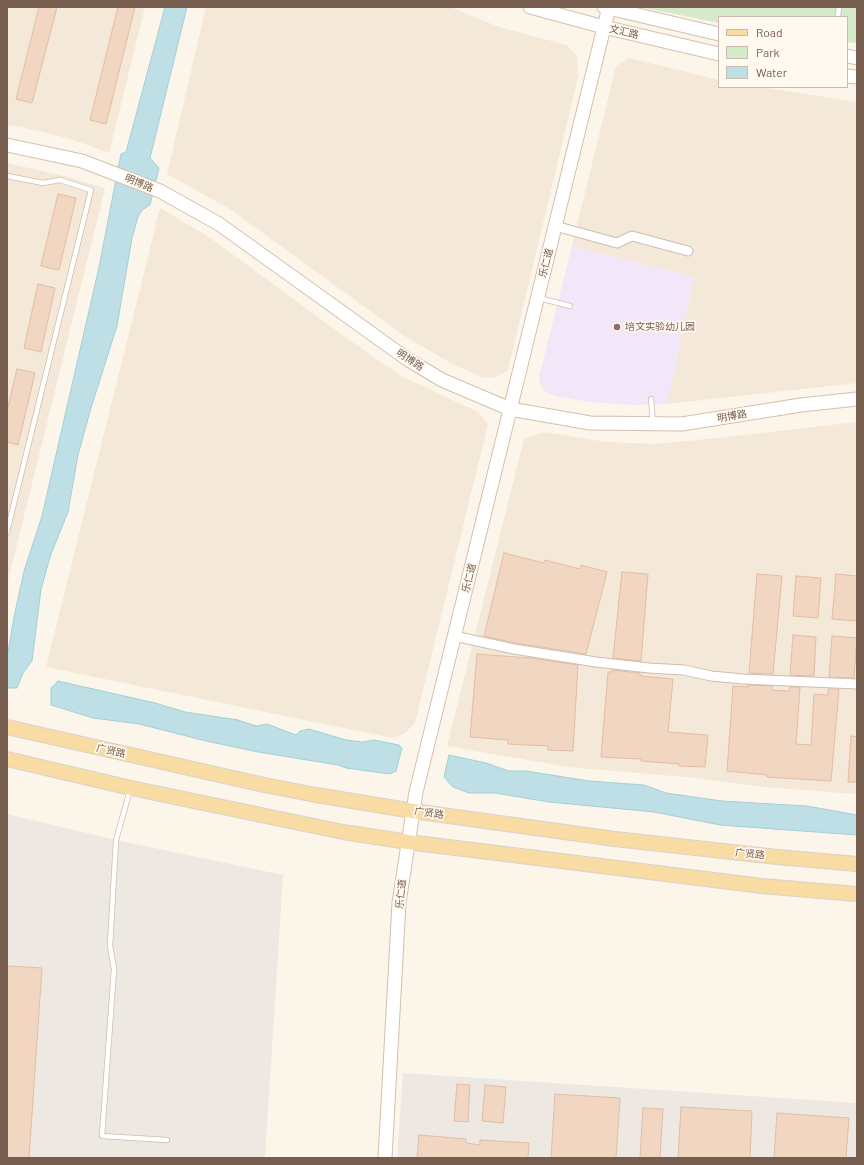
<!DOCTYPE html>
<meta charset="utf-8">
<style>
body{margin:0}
#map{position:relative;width:864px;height:1165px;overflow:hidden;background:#fcf5ea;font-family:Barlow,sans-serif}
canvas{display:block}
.frame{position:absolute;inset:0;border:8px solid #775d4d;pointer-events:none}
.legend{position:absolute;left:718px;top:16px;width:130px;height:72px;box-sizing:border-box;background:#fff9f0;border:1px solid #c9bbaf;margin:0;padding:5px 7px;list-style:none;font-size:12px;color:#775d4d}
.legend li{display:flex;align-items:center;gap:8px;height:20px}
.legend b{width:20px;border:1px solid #c9bbaf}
</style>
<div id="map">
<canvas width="864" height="1165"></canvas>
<div class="frame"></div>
<ul class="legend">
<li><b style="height:5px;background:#f9dba4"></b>Road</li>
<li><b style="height:11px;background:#d5eac8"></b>Park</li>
<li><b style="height:11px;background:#bedfe6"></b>Water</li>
</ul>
</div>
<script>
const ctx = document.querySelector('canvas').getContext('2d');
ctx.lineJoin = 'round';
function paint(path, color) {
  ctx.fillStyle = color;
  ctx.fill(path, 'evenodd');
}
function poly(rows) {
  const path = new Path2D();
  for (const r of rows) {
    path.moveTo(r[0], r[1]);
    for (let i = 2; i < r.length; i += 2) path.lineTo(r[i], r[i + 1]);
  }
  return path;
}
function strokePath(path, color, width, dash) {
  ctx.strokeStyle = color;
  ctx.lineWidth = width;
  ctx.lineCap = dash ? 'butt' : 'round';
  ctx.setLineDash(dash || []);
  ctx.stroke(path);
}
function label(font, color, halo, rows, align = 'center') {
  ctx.font = font + ' Barlow,"Noto Sans SC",sans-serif';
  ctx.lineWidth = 3.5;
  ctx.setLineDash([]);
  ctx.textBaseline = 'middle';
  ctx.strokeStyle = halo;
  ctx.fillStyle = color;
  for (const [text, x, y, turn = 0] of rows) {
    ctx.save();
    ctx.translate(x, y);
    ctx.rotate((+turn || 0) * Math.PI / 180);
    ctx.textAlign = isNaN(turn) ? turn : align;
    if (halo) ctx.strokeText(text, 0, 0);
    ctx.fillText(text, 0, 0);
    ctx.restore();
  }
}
const residential = poly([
 [7,7,145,7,109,153,71,139,22,127,7,125],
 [206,7,450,7,499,27,566,45,577,55,578,77,508,370,495,378,482,377,451,363,406,337,230,209,167,174],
 [629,58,719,80,719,87,760,87,857,102,857,383,667,404,694,277,572,246,616,66],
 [7,163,64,176,105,188,7,585],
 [160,208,209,237,345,337,401,376,478,412,488,424,415,723,405,733,393,738,46,667],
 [857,422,857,794,764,787,696,778,568,767,447,746,524,439,545,432,606,442,655,444,718,438]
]);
const industrial = poly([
 [7,814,116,840,283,875,265,1158,7,1158],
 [403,1073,857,1103,857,1158,397,1158]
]);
const education = poly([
 [572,246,694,277,667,404,633,405,589,402,555,396,546,392,541,387,539,377]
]);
const green = poly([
 [640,7,857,7,856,43,847,42,847,17,719,17,719,23]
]);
const water = poly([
 [165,7,187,7,150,158,159,168,150,205,142,210,138,217,132,238,117,326,91,408,78,455,68,512,51,554,41,589,32,661,23,673,17,688,7,688,7,658,14,617,24,571,42,516,99,267,121,154,126,152,165,7],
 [58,681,155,703,185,712,238,720,256,726,267,724,296,735,300,731,309,729,346,740,363,742,374,740,399,745,402,748,396,771,390,774,346,768,338,765,258,752,206,741,139,724,93,718,51,705,51,688,58,681],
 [449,755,486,763,509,771,526,771,589,781,644,785,666,793,722,801,807,806,857,815,857,835,720,825,654,812,549,802,495,793,469,793,453,787,444,777,449,755]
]);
const building = poly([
 [39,7,57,7,32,103,16,99,39,7],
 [118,7,135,7,106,124,90,120,118,7],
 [58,194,76,198,59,270,41,266,58,194],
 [38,284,55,288,41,352,24,348,38,284],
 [17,369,35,373,18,445,7,442,7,411,17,369],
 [504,553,544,563,545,560,580,569,581,565,607,572,586,654,515,643,484,636,504,553],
 [622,572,648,574,641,661,613,658,622,572],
 [757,574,782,576,773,674,749,673,757,574],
 [836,574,857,576,857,621,832,619,836,574],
 [796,576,821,578,818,618,793,616,796,576],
 [793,635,816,637,814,676,790,675,793,635],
 [832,636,857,638,854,678,829,677,832,636],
 [477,654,530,658,578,665,573,751,548,750,548,746,508,744,508,740,470,737,477,654],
 [612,670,640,673,640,676,673,679,668,732,708,735,705,767,679,766,679,764,641,761,641,759,601,757,608,672,612,672,612,670],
 [748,685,772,686,772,690,789,691,790,687,800,687,796,744,811,745,814,694,828,695,828,689,839,689,831,781,767,777,767,775,727,771,733,686,748,687,748,685],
 [851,736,857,737,857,782,848,782,851,736],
 [7,966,42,968,29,1158,7,1158,7,966],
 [457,1084,470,1085,468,1122,454,1121,457,1084],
 [485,1085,506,1087,503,1123,482,1121,485,1085],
 [555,1094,620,1098,616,1158,551,1158,555,1094],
 [681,1107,752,1111,750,1158,678,1158,681,1107],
 [643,1108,663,1109,660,1158,640,1158,643,1108],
 [777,1113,849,1118,846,1158,774,1158,777,1113],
 [419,1135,466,1139,466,1143,480,1145,480,1140,529,1143,528,1158,417,1158,419,1135]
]);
const lane = poly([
 [838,17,839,7],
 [7,176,43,183,60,180,91,190,7,532],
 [539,298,570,306],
 [651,399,653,422],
 [130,790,116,840,110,946,114,969,102,1136,167,1140]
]);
const street = poly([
 [555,226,617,243,632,236,688,251],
 [454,636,514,649,596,662,649,668,684,670,711,676,743,679,857,684]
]);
const secondary = poly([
 [530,7,604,27,719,54],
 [604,7,719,34],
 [847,56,857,58],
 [847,76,857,77],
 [7,145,82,161,160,191,219,224,407,359,442,380,510,409,590,423,682,424,801,405,857,399],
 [385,1158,399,903,416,792,609,7]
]);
const primary = poly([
 [7,727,264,785,316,795,413,811,615,839,777,857,857,864],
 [7,759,131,788,343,832,408,842,762,886,857,894]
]);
const markers = [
 [617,327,4,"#8d6e63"]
];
const streetNames = [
 ["文汇路",624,32,13],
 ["明博路",139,183,23],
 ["乐仁道",546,263,-76],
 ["明博路",410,360,33],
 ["明博路",732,416,-9],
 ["乐仁道",469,578,-76],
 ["广贤路",111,751,13],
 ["广贤路",429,813,8],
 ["广贤路",750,854,6],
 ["乐仁道",401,894,-84]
];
const educationNames = [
 ["培文实验幼儿园",625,327]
];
paint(residential, '#f4e8d8');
paint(industrial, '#ede8e2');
paint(education, '#f2e6f9');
paint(green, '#d5eac8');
paint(water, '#bedfe6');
strokePath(water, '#a4ced8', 1);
paint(building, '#f1d6c2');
strokePath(building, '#e4bda2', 1);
strokePath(lane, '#cebeaf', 6);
strokePath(street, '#cebeaf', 11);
strokePath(secondary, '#d4c0af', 15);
strokePath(primary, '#d9d2cd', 16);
strokePath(lane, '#fff', 4.5);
strokePath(street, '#fff', 9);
strokePath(secondary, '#fff', 13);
strokePath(primary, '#f9dba4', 14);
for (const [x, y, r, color] of markers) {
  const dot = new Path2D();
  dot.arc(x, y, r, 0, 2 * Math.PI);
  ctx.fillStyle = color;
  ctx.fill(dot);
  strokePath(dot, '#fff9f0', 1.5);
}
label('10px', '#775d4d', '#fff9f0', streetNames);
label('10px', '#785e54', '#fff9f0', educationNames, 'left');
</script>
